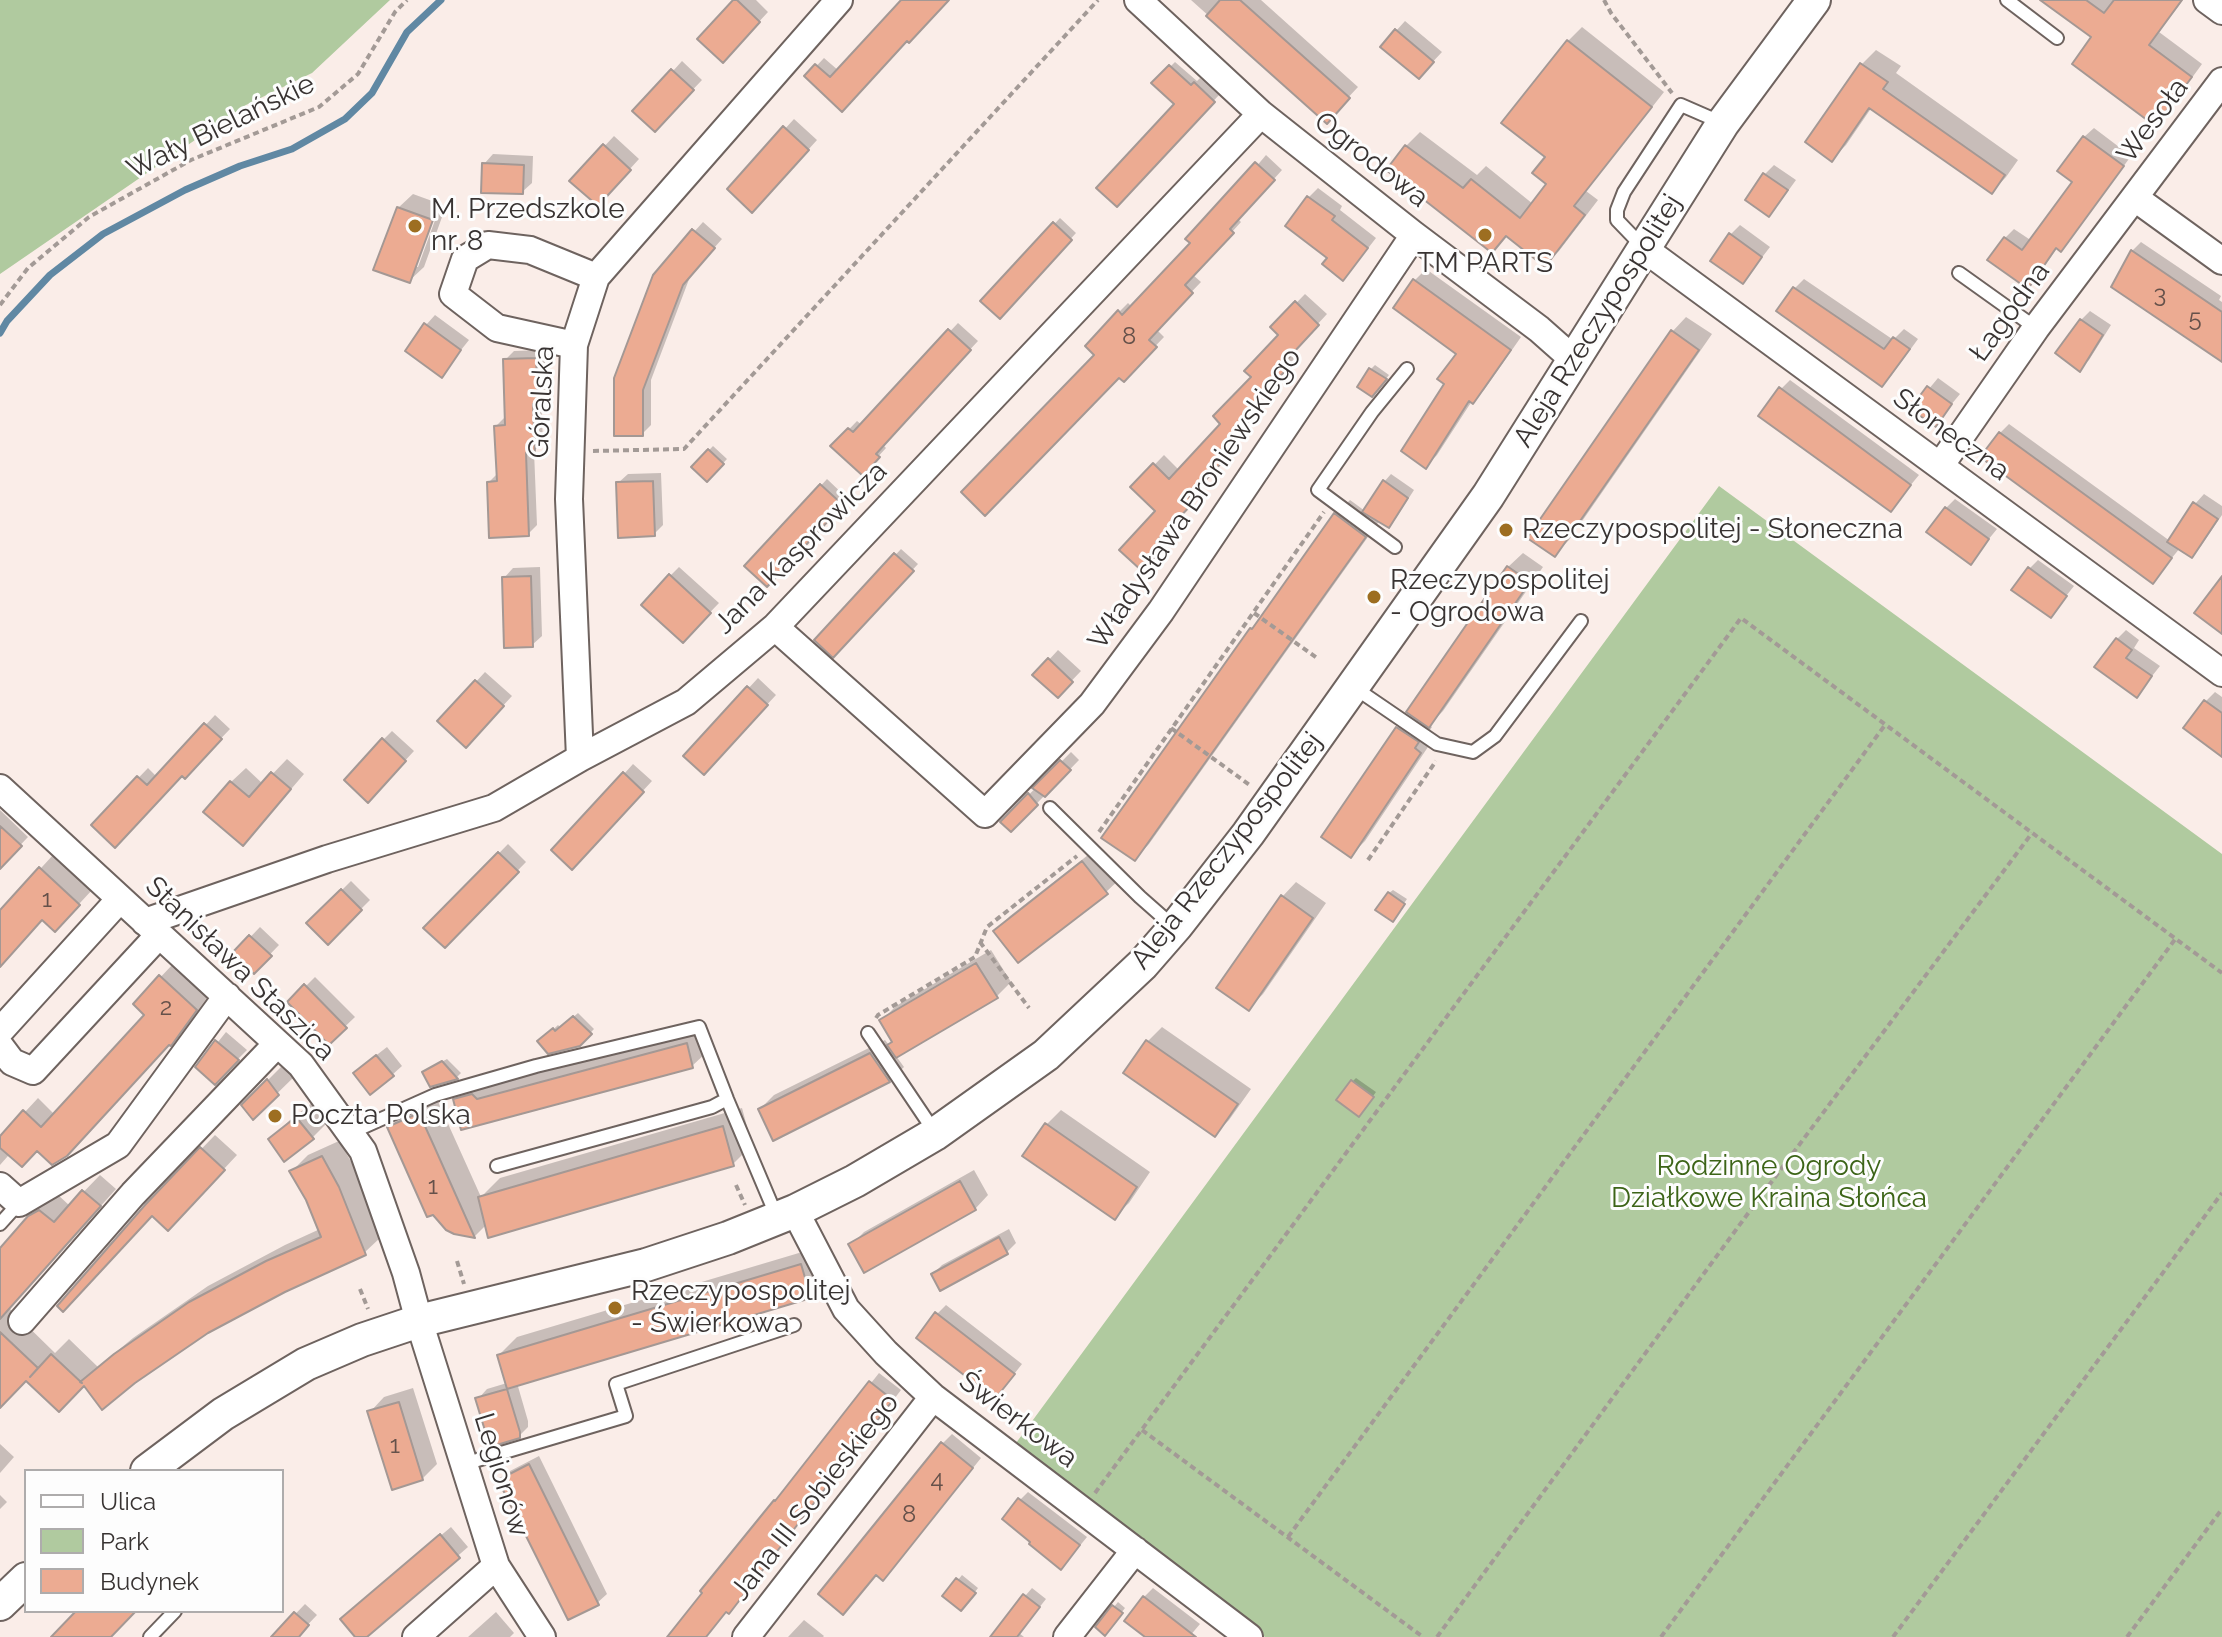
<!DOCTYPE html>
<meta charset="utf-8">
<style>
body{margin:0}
#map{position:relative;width:2222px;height:1637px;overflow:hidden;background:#faede8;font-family:Raleway,sans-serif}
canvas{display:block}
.legend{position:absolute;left:24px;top:1469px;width:260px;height:144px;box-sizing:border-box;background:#fdfdfd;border:2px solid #aeacac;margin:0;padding:10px 14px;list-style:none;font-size:24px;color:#383332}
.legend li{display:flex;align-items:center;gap:16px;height:40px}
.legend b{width:40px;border:2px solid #aeacac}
</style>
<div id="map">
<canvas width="2222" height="1637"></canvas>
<ul class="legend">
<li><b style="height:10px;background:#fff"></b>Ulica</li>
<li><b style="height:22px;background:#b0ca9f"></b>Park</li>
<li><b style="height:22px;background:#ecab92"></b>Budynek</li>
</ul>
</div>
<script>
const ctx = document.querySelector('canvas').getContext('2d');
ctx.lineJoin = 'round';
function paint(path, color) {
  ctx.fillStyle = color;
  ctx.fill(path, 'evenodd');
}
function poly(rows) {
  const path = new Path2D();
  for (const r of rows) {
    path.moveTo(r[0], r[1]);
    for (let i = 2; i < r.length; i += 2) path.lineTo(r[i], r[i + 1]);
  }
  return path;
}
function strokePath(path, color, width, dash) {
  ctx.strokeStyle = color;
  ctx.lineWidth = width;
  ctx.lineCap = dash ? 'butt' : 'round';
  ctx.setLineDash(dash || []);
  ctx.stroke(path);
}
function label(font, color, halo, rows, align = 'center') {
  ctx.font = font + ' Raleway,sans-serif';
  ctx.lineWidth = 6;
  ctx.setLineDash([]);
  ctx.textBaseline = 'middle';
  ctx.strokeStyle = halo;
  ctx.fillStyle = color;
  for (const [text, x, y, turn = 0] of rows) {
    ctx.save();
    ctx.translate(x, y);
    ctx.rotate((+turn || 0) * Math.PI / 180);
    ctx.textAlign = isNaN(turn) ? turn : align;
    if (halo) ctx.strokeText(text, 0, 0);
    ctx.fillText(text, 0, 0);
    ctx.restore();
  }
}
const green = poly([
 [0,0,390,0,312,73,246,105,0,274],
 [1719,486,2222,854,2222,1637,1265,1637,1016,1443]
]);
const shadow = poly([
 [735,0,756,0,768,12,732,51],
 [904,0,947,0,907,39,850,102,807,76,824,58,839,71],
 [1191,0,1261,0,1358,87,1326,121],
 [2043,0,2183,0,2159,32,2202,64,2167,112,2155,123,2094,37],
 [1405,21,1442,52,1428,67,1396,31],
 [1582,27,1664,92,1586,191,1598,200,1559,251,1545,264,1507,235,1492,250,1406,146,1420,132,1477,175,1486,166,1533,204,1549,184,1548,157,1568,41],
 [1876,50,1901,66,1896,73,2018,160,2006,177,1992,192,1872,107,1846,145,1832,159,1808,142,1862,64],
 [682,61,702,80,664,120,673,71],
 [1175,62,1197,81,1200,78,1219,95,1117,205,1177,104,1154,83],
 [794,119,817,140,762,201,730,189],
 [2094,128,2131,156,2070,240,2061,249,2058,247,2037,277,2028,286,2005,238,2014,229,2032,241,2075,181,2084,137],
 [614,136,639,159,607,194,572,181],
 [493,154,533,156,532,183,522,192,484,164],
 [1266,155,1282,170,1238,219,1241,222,1193,275,1201,282,1156,329,1164,337,1124,379,1097,355,1119,312,1128,303,1132,307,1192,243],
 [1774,165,1796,180,1778,205,1769,215,1765,174],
 [1318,188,1342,206,1340,210,1376,238,1352,269,1330,257,1309,197],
 [413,194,446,206,424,267,409,281,398,208],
 [434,210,438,212,418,267,414,267],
 [1060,218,1076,233,1000,316,983,301],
 [703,222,722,239,691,274,651,380,651,425,642,434,616,434,654,276],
 [1740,225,1770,247,1743,282,1731,234],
 [2141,242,2221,296,2219,300,2222,302,2222,360,2132,251],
 [1426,269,1521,337,1484,390,1472,401,1437,455,1426,466,1447,383,1458,353,1395,307,1415,280],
 [1804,279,1895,341,1895,338,1904,329,1918,339,1891,376,1882,385,1779,311,1795,288],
 [1305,294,1327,314,1290,354,1294,359,1257,399,1263,405,1226,442,1233,449,1197,488,1201,491,1163,531,1171,538,1142,568,1158,511,1133,487,1164,455,1180,471,1223,424,1281,335,1273,327],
 [2090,311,2111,325,2089,360,2079,369,2058,353,2081,320],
 [435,315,469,340,441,375,426,325],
 [1686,317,1712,334,1569,540,1555,554,1672,332],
 [958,323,978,341,882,444,886,448,863,473,833,446,857,421,862,425],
 [545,350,546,393,541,398,543,442,534,451,537,525,528,534,489,482,498,473,496,426,505,417,505,360,514,351],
 [1375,365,1389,375,1376,391,1371,369],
 [1938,378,1960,394,1935,424,1913,408],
 [1790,380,1919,475,1890,510,1781,389],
 [2009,424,2170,541,2195,504,2204,494,2222,506,2222,515,2201,546,2192,556,2180,548,2153,581,2000,433],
 [713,446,727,459,707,480,693,467],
 [661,473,663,525,654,534,618,483,628,474],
 [1391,474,1414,490,1396,518,1388,525,1380,520,1149,844,1135,859,1252,629,1263,618,1336,514,1350,500,1365,511,1384,482],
 [827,479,847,498,767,584,747,566],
 [1955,499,1997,529,1970,562,1946,508],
 [901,549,918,564,833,655,816,640],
 [1523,553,1543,567,1443,711,1429,725,1432,727,1428,733,1434,738,1365,841,1351,855,1397,728,1412,713,1508,567],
 [2038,560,2074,586,2051,615,2029,569],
 [540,567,542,636,532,645,504,578,513,568],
 [679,567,719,603,692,631,670,576],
 [2126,630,2139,640,2134,648,2160,666,2137,695,2117,639],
 [1058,650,1081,671,1058,695,1035,675],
 [485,672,512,696,475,736,440,721],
 [758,678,776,695,713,763,686,756],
 [2215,692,2222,697,2222,755,2206,701],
 [215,715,230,729,185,776,182,774,93,825,148,768,157,777],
 [392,731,414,751,377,791,383,740],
 [1071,752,1079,760,1011,830,1002,822],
 [287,759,304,774,257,829,231,782,246,768,263,784],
 [633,764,652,781,581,858,624,774],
 [0,810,28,837,7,859,0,853],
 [508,844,526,862,445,945,426,928],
 [1097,848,1121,878,1106,892,995,931,1010,916],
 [53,855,92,890,68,916,43,918,0,966,0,913],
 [351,881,370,900,328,942,309,923],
 [1296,882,1326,903,1263,994,1249,1008,1282,897],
 [1393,890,1407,899,1396,915,1389,893],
 [260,927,279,945,254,971,235,953],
 [991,950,1011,982,996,997,896,1056,904,1067,889,1081,774,1138,760,1109,774,1095,885,1040,889,1045,893,1041,881,1021,896,1006],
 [174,963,209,995,184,1030,170,1043,15,1148,0,1165,0,1139,38,1098,55,1115,147,1015,135,1004],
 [315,977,355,1017,329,1042,290,1002],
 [578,1013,594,1029,579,1045,540,1042,558,1025,561,1028],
 [1162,1027,1251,1089,1229,1120,1215,1134,1147,1042],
 [701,1030,707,1052,692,1066,462,1128,455,1100,469,1085,488,1080,492,1085],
 [226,1032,247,1050,215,1082,198,1067],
 [387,1047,402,1066,392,1075,365,1064],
 [447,1059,461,1073,457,1077,431,1085,429,1069],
 [287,1061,297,1074,253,1117,243,1105],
 [1356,1078,1376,1092,1363,1110,1352,1082],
 [436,1097,481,1197,500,1178,742,1108,752,1145,733,1164,487,1224,475,1236,454,1232,389,1128,406,1111],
 [317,1099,332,1118,312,1138,271,1139,290,1120],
 [1061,1110,1150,1172,1129,1203,1114,1217,1025,1155,1047,1124],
 [215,1135,237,1155,181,1215,146,1206],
 [339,1141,356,1170,381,1237,364,1253,284,1290,207,1331,84,1383,27,1378,0,1406,0,1255,30,1217,47,1200,57,1194,70,1206,100,1175,116,1189,9,1308,55,1353,69,1339,98,1367,133,1338,208,1286,285,1245,320,1229,308,1199,292,1171,308,1155],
 [974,1170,988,1195,975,1209,851,1245,864,1232],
 [1009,1229,1016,1243,1007,1252,941,1288,933,1274,942,1265],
 [819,1247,828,1278,810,1296,517,1383,528,1421,528,1427,519,1436,478,1399,487,1389,507,1383,499,1355,517,1337],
 [946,1305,1022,1364,1004,1387,937,1314],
 [879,1373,901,1390,738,1603,729,1612,727,1610,706,1637,670,1637],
 [413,1388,437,1464,422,1479,370,1412,384,1397],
 [952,1434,981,1458,892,1569,943,1443],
 [0,1444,14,1457,0,1473],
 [539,1456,607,1594,597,1603,501,1480,510,1471],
 [1028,1492,1087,1537,1069,1559,1020,1500],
 [0,1495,7,1502,0,1509],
 [451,1527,468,1547,364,1637,358,1637,352,1610],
 [962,1575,978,1588,965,1605,945,1596],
 [1032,1588,1046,1599,1019,1633,1024,1637,990,1637],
 [1153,1588,1200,1624,1189,1637,1148,1637,1144,1597],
 [1118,1602,1125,1608,1109,1629,1098,1627],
 [305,1604,317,1615,296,1637,287,1637,280,1630],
 [496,1612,514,1633,510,1637,468,1637],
 [804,1620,824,1636,823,1637,788,1637]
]);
const stream = poly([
 [0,333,7,321,50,275,103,234,185,190,240,166,292,149,345,119,372,93,407,32,441,0]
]);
const building = poly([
 [733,0,737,0,760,22,723,63,697,39,733,0],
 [901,0,949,0,909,43,907,41,842,112,804,76,815,64,830,77,901,0],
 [1220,0,1240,0,1350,98,1327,124,1206,16,1220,0],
 [2040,0,2086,0,2104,13,2114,0,2182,0,2149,45,2192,77,2155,126,2072,64,2091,37,2040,0],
 [1395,29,1434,62,1419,79,1380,47,1395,29],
 [1567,40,1652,107,1574,206,1585,215,1545,267,1506,236,1492,253,1386,170,1405,145,1463,188,1471,179,1520,218,1546,184,1532,173,1545,157,1501,123,1567,40],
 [1860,63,1888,82,1883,89,2005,175,1992,194,1869,108,1832,162,1805,142,1860,63],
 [1169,65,1191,85,1194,82,1215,102,1117,207,1096,188,1174,104,1151,83,1169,65],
 [671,69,694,90,655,132,632,111,671,69],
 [783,126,809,150,752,213,727,189,783,126],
 [2083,136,2124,166,2061,252,2056,248,2028,289,1987,260,2004,237,2022,250,2072,182,2057,171,2083,136],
 [603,144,631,170,598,206,569,181,603,144],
 [1255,162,1275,180,1230,229,1234,233,1185,285,1193,293,1149,340,1157,347,1124,382,1119,378,985,516,961,492,1094,355,1085,346,1118,310,1122,315,1190,243,1185,239,1255,162],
 [482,163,524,165,523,194,481,193,482,163],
 [1763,173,1788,190,1769,217,1745,200,1763,173],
 [1307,196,1335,216,1332,220,1368,248,1343,281,1322,264,1327,258,1285,226,1307,196],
 [397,207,433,220,410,283,373,270,397,207],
 [1053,222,1072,240,1000,319,980,301,1053,222],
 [692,229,715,248,683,285,643,390,643,436,614,436,614,378,653,275,692,229],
 [1729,233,1762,257,1743,284,1710,261,1729,233],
 [2131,250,2222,312,2222,362,2111,287,2131,250],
 [1413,279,1511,350,1473,404,1469,401,1426,469,1401,451,1444,384,1437,379,1456,354,1393,308,1413,279],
 [1793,287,1884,349,1893,337,1910,349,1882,387,1776,311,1793,287],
 [1295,301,1319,325,1282,365,1287,369,1249,410,1255,415,1218,453,1225,459,1189,498,1194,502,1156,542,1163,549,1142,571,1119,550,1155,511,1130,487,1153,463,1169,479,1220,424,1213,416,1251,377,1244,371,1278,335,1270,327,1295,301],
 [2080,319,2103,335,2080,372,2055,353,2080,319],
 [424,323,461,350,442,378,405,351,424,323],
 [948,329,971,350,876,454,880,457,863,476,830,446,848,428,853,432,948,329],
 [1671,330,1699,350,1555,557,1527,538,1671,330],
 [536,358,538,404,533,404,535,453,526,453,529,536,489,538,487,482,497,481,494,426,505,425,503,359,536,358],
 [1369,368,1387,379,1372,397,1357,387,1369,368],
 [1927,386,1952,404,1936,427,1910,409,1927,386],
 [1779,387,1911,485,1891,512,1758,416,1779,387],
 [1999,432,2172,558,2153,584,1980,457,1999,432],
 [708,449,724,464,707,482,691,467,708,449],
 [1383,480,1408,498,1389,528,1362,512,1383,480],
 [653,481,655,536,618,538,616,482,653,481],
 [820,484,843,505,767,587,744,566,820,484],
 [2193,502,2218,519,2192,558,2167,542,2193,502],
 [1945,507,1989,539,1971,565,1926,532,1945,507],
 [1334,513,1366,537,1135,861,1101,838,1250,628,1252,629,1334,513],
 [894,553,914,571,833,658,814,640,894,553],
 [1507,566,1530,582,1429,728,1406,712,1507,566],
 [2028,567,2067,596,2051,618,2011,590,2028,567],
 [669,574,711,613,683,643,641,605,669,574],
 [531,576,533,647,504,648,502,577,531,576],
 [2222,576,2222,634,2194,613,2222,576],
 [2116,638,2132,650,2126,658,2152,676,2137,698,2094,667,2116,638],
 [1048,658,1073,682,1058,698,1032,675,1048,658],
 [475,680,504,706,466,748,437,721,475,680],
 [747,686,768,705,704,775,683,756,747,686],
 [2204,700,2222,713,2222,757,2183,728,2204,700],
 [204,723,222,739,185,779,182,776,115,848,91,825,137,776,147,785,204,723],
 [1396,727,1419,742,1415,748,1421,753,1351,858,1321,837,1396,727],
 [382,738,406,761,368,803,344,780,382,738],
 [1060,760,1071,770,1045,797,1032,788,1060,760],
 [271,772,291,789,243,846,203,812,230,781,249,797,271,772],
 [623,772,644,792,572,870,551,850,623,772],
 [1028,793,1038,805,1011,832,1000,822,1028,793],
 [0,826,22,846,0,869,0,826],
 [498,852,519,872,445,948,423,928,498,852],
 [1082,861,1108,894,1018,963,993,931,1082,861],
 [39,867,80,905,55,932,42,920,0,967,0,910,39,867],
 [341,889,362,910,328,945,306,923,341,889],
 [1388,892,1405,904,1393,922,1375,910,1388,892],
 [1281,895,1313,918,1249,1011,1216,988,1281,895],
 [249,935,272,956,254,974,232,953,249,935],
 [976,963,998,998,896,1058,887,1045,892,1042,879,1020,976,963],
 [159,975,197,1010,171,1046,169,1045,67,1156,52,1165,37,1151,22,1167,0,1148,0,1136,23,1110,41,1127,144,1015,133,1004,159,975],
 [304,984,347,1028,329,1045,287,1002,304,984],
 [573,1016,592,1034,580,1046,548,1054,537,1041,553,1028,555,1031,573,1016],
 [215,1040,239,1060,215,1085,195,1067,215,1040],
 [1146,1040,1238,1104,1215,1137,1123,1073,1146,1040],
 [687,1043,693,1068,461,1130,453,1099,472,1094,477,1099,687,1043],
 [870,1053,890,1082,773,1141,758,1109,870,1053],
 [376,1055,394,1076,370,1095,353,1073,376,1055],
 [442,1061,458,1079,430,1087,422,1072,442,1061],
 [267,1079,279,1095,253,1120,241,1105,267,1079],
 [1351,1080,1374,1097,1359,1117,1336,1100,1351,1080],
 [419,1113,434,1146,475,1238,454,1234,446,1230,433,1215,427,1217,387,1127,419,1113],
 [296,1117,314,1139,284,1162,268,1139,296,1117],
 [1045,1123,1137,1187,1115,1220,1022,1156,1045,1123],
 [723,1126,734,1166,488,1238,478,1197,723,1126],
 [200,1147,225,1170,168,1231,152,1216,63,1312,57,1306,145,1205,200,1147],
 [322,1156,339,1187,366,1255,285,1292,208,1333,135,1383,102,1410,84,1386,59,1412,26,1381,0,1408,0,1332,38,1368,30,1377,51,1354,82,1383,80,1382,114,1354,189,1302,266,1261,321,1237,306,1200,289,1171,322,1156],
 [960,1181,976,1210,864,1273,848,1244,960,1181],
 [82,1190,101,1206,0,1319,0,1248,28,1216,39,1210,54,1222,82,1190],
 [999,1237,1008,1254,940,1291,931,1274,999,1237],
 [801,1264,811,1298,507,1389,497,1355,801,1264],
 [935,1312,1015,1374,995,1399,916,1338,935,1312],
 [869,1381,893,1400,729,1614,726,1612,706,1637,667,1637,702,1593,700,1591,774,1500,775,1501,869,1381],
 [507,1389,520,1432,520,1438,490,1447,475,1398,507,1389],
 [399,1402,423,1480,392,1490,367,1411,399,1402],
 [941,1442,973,1468,883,1581,876,1575,843,1615,818,1594,941,1442],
 [529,1464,599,1605,568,1620,498,1480,529,1464],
 [1018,1498,1080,1545,1061,1570,1029,1544,1030,1542,1002,1519,1018,1498],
 [440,1534,460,1558,367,1637,355,1637,340,1619,440,1534],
 [956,1578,976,1593,961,1611,942,1596,956,1578],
 [1023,1594,1040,1607,1017,1637,990,1637,1023,1594],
 [1143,1596,1196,1637,1145,1637,1124,1621,1143,1596],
 [1112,1605,1123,1613,1105,1636,1095,1627,1112,1605],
 [76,1611,136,1611,111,1637,51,1637,76,1611],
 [294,1612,309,1625,299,1637,271,1637,294,1612]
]);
const path = poly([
 [1604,0,1611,13,1672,93],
 [0,305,28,268,89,217,191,160,319,107,358,74,395,12,407,0],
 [593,451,684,449,1098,0],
 [1254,613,1317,658],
 [1171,728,1251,786],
 [1099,832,1324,512],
 [1368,860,1436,761],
 [980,942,1029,1008],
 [876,1018,878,1015,975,957,987,927,1077,856],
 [736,1185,745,1205],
 [457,1261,464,1284],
 [360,1289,368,1309],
 [1142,1430,1423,1637],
 [1095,1493,1741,618,2222,973],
 [1288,1537,1885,725],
 [1437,1637,1752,1208,2032,833],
 [1661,1637,2176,938],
 [1893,1637,2222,1193],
 [2127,1637,2222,1509]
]);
const service = poly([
 [2007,0,2057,38],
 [1643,247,1617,220,1617,210,1624,192,1681,105,1720,122],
 [1959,273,2036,328],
 [1395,547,1318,490,1372,412,1407,369],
 [1355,688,1437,744,1473,752,1495,736,1581,621],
 [1050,808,1140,897,1174,927],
 [868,1033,934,1131],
 [350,1133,435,1095,536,1066,699,1027,727,1099,776,1215],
 [497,1166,712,1107,727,1099],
 [0,1224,19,1203],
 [464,1464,626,1416,616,1384,794,1325],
 [150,1637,175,1611]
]);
const minor = poly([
 [1138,0,1261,114,1414,235,1539,329,1574,360],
 [2207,0,2222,11],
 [2135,198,2222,261],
 [1643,248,2222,673],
 [574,345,497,328,453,294,465,259,488,245,530,250,596,277],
 [1940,466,2036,328,2222,81],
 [775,627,985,814,1092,704,1161,611,1414,235],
 [580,758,569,499,574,345,596,277,839,0],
 [0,788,301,1065,363,1151,406,1273,419,1321,496,1566,542,1637],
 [145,922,327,859,494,808,580,758,686,702,775,627,1261,114],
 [0,1031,120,899],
 [0,1046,12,1062,33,1071,159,935],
 [0,1186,19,1203,118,1145,227,996],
 [795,1211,846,1309,886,1353,933,1397,1249,1637],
 [22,1321,133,1194,277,1044],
 [416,1637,496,1566],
 [746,1637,933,1397],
 [1067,1637,1135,1550]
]);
const tertiary = poly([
 [147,1471,223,1414,306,1364,362,1340,419,1321,646,1265,728,1238,795,1211,855,1181,935,1134,1046,1055,1143,964,1177,925,1248,834,1488,496,1723,123,1814,0],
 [0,1604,26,1579]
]);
const markers = [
 [415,226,8,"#9d6e21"],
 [1485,235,8,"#9d6e21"],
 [1506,530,8,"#9d6e21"],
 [1374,597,8,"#9d6e21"],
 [275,1116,8,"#9d6e21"],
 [615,1308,8,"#9d6e21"]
];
const numberNames = [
 ["3",2160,295],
 ["5",2195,319],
 ["8",1129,337],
 ["1",47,900],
 ["2",166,1008],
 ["1",433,1187],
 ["1",395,1446],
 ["4",937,1480],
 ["8",909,1515]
];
const streetNames = [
 ["Wesoła",2153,121,-53],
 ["Wały Bielańskie",221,127,-26],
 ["Ogrodowa",1371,160,38],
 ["Łagodna",2010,312,-54],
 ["Aleja Rzeczypospolitej",1598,321,-58],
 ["Góralska",542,402,-87],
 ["Słoneczna",1951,435,36],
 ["Władysława Broniewskiego",1195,499,-56],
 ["Jana Kasprowicza",801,548,-45],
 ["Aleja Rzeczypospolitej",1227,851,-52],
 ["Stanisława Staszica",240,969,44],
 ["Świerkowa",1018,1420,37],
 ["Legionów",501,1475,73],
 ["Jana III Sobieskiego",815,1497,-52]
];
const poiNames = [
 ["M. Przedszkole",431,210],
 ["nr. 8",431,242],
 ["TM PARTS",1485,264,"center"],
 ["Rzeczypospolitej - Słoneczna",1522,530],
 ["Rzeczypospolitej",1390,581],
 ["- Ogrodowa",1390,613],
 ["Poczta Polska",291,1116],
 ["Rzeczypospolitej",631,1292],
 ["- Świerkowa",631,1324]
];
const parkNames = [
 ["Rodzinne Ogrody",1769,1167],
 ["Działkowe Kraina Słońca",1769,1199]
];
paint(green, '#b0ca9f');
paint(shadow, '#0003');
strokePath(stream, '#6088a3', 7);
paint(building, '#ecab92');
strokePath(building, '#a49894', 2);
strokePath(service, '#6e635f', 16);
strokePath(minor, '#6e635f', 30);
strokePath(tertiary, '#6e635f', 36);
strokePath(path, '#a39a96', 4, [6, 4]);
strokePath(service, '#fff', 12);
strokePath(minor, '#fff', 26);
strokePath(tertiary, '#fff', 32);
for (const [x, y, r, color] of markers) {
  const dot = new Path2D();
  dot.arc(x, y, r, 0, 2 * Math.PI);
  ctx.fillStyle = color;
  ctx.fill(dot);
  strokePath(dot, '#fdfdfd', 3);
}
label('24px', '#65514a', null, numberNames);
label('28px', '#383332', '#fdfdfd', streetNames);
label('28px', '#383332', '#fdfdfd', poiNames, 'left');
label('28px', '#3c6417', '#fdfdfd', parkNames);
</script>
